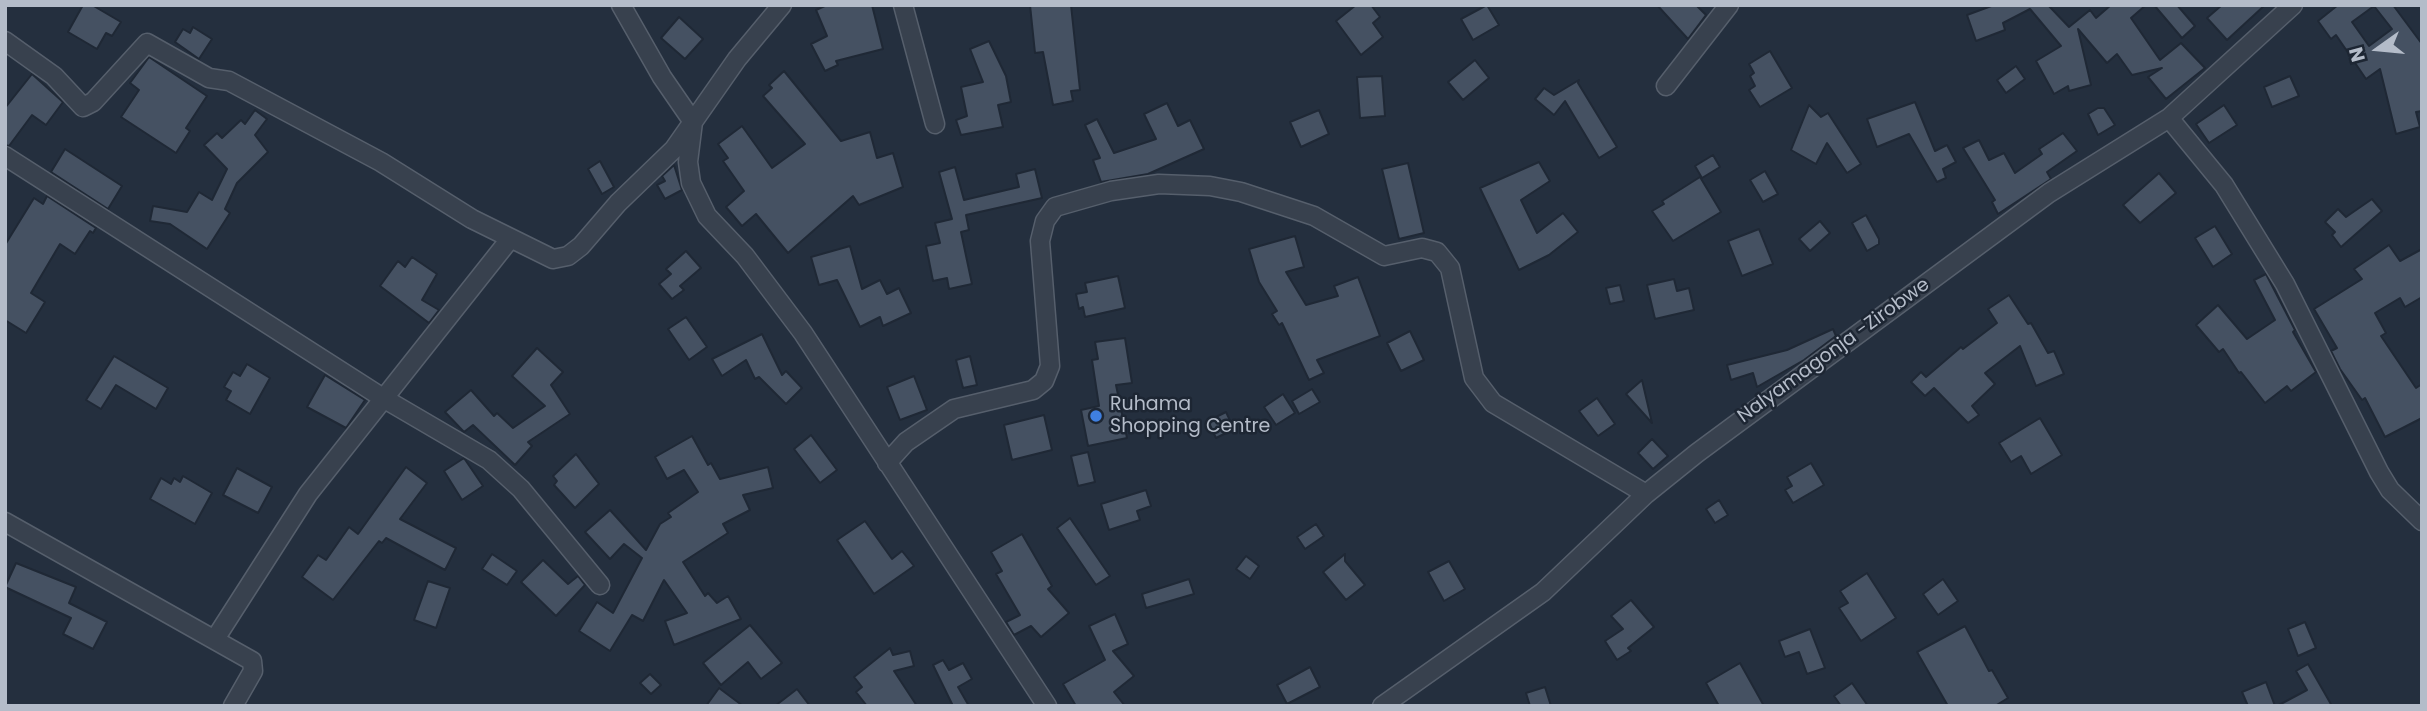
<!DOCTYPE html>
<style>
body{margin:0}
#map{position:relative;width:2427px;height:711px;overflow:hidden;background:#242f3e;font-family:Poppins,sans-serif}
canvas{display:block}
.frame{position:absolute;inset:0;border:7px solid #b4bcc9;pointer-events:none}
.north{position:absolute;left:2343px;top:14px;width:70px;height:70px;-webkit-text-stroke:5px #1d2633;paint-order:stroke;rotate:255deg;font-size:19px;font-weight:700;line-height:28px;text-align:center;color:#b4bcc9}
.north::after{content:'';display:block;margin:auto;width:24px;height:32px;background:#b4bcc9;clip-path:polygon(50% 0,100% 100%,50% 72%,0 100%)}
</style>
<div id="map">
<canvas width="2427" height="711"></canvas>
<div class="frame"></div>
<div class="north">N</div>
</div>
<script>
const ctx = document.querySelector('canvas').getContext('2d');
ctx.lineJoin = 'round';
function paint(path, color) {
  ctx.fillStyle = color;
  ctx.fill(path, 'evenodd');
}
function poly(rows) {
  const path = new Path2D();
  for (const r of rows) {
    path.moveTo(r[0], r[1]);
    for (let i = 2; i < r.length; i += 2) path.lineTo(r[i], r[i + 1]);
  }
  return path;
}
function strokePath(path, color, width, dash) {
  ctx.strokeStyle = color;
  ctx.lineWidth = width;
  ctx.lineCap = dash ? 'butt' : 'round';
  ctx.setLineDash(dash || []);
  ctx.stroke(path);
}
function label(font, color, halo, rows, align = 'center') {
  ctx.font = font + ' Poppins,sans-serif';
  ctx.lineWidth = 5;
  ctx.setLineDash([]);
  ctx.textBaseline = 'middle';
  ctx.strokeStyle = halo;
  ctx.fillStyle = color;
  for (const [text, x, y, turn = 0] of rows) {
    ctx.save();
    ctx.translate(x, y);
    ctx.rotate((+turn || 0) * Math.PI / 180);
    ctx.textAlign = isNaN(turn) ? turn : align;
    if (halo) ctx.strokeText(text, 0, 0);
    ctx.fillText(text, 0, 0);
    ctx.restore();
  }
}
const building = poly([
 [83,5,92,5,121,22,112,36,106,33,97,49,68,32,83,5],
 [827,5,872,5,883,49,836,61,838,65,825,71,811,44,827,36,816,10,827,5],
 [1030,5,1071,5,1080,90,1071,91,1073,101,1053,105,1043,52,1035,53,1030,5],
 [1356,5,1371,5,1380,17,1373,23,1383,37,1361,55,1336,21,1356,5],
 [1487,5,1499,25,1473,40,1461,19,1487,5],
 [1657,5,1696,5,1706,15,1688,39,1657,5],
 [1994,5,2048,5,2069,27,2090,10,2096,18,2111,5,2146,5,2131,18,2160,60,2181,43,2205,68,2166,99,2148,77,2162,68,2132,75,2117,54,2107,63,2078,29,2091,85,2069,91,2068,86,2054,94,2036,61,2061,46,2030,9,2003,23,2005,30,1976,41,1967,15,1994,5],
 [2154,5,2177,5,2195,26,2182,38,2154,5],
 [2222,5,2265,5,2227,40,2207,18,2222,5],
 [2338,5,2393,5,2422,44,2422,111,2416,112,2420,127,2396,134,2380,69,2366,79,2336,35,2331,39,2318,21,2338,5],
 [2374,6,2392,29,2369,46,2352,22,2374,6],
 [679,17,703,39,685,59,661,38,679,17],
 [193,27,212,39,199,59,175,42,183,29,190,33,193,27],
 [989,41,1006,76,1011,102,998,105,1003,127,961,135,956,120,967,116,961,87,983,82,970,49,989,41],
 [1770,51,1792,88,1760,107,1749,90,1755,86,1750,76,1754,73,1749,64,1770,51],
 [149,57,207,96,186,128,190,131,176,153,121,117,139,90,130,83,149,57],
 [1475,60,1489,78,1463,100,1448,82,1475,60],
 [2016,66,2025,79,2006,93,1997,80,2016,66],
 [784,71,841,141,870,132,877,158,893,153,903,187,859,205,853,196,788,253,756,214,742,226,726,207,744,191,723,161,728,158,718,144,742,126,772,168,805,144,763,96,772,88,769,85,784,71],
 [32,74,63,102,46,125,32,115,9,146,5,145,5,108,32,74],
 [1382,76,1385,116,1360,118,1357,77,1382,76],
 [2290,76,2299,96,2272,107,2264,87,2290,76],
 [1579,80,1578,83,1617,147,1599,158,1565,101,1554,115,1535,99,1544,88,1554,95,1579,80],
 [1915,102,1935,151,1947,145,1956,162,1943,169,1946,178,1937,182,1909,134,1877,147,1867,119,1915,102],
 [1167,103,1178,126,1190,120,1204,149,1148,174,1101,182,1093,160,1100,158,1085,125,1097,119,1114,153,1156,139,1144,114,1167,103],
 [1809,105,1821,117,1828,113,1861,164,1847,173,1827,143,1816,164,1791,150,1809,105],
 [2224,105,2237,125,2209,143,2196,124,2224,105],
 [2098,108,2104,108,2115,125,2098,135,2088,114,2098,108],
 [255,110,267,119,255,135,268,152,237,183,225,209,230,213,207,249,170,224,150,221,153,206,187,212,199,192,212,200,227,169,204,145,217,133,222,138,241,120,245,124,255,110],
 [1319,110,1329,134,1301,147,1290,122,1319,110],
 [2063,133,2077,151,2047,172,2051,179,1998,214,1992,202,1995,200,1963,148,1979,140,1989,160,2004,153,2015,173,2042,154,2039,149,2063,133],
 [65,149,122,186,108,209,51,172,65,149],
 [1713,155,1720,167,1702,178,1695,166,1713,155],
 [600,161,614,187,602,194,588,169,600,161],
 [1539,162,1550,181,1521,200,1537,233,1563,213,1578,232,1549,255,1519,270,1480,188,1539,162],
 [1408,163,1424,233,1399,239,1382,169,1408,163],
 [674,165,682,190,665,199,657,185,665,181,662,176,674,165],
 [955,167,964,200,1019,187,1016,174,1035,169,1042,198,966,215,969,230,961,232,972,284,949,289,947,278,933,281,926,246,940,243,935,223,952,219,939,172,955,167],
 [1765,171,1778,194,1763,202,1750,180,1765,171],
 [2159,173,2176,193,2140,223,2123,205,2159,173],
 [1700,177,1721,212,1673,241,1652,211,1664,204,1662,201,1700,177],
 [47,196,96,228,93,233,90,231,75,254,60,244,31,293,45,302,26,333,5,320,5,245,34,198,43,204,47,196],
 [2372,199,2382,211,2341,247,2332,235,2335,232,2325,222,2338,209,2346,217,2372,199],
 [1866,215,1879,239,1879,244,1867,251,1852,223,1866,215],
 [1820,221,1830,233,1810,251,1799,239,1820,221],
 [2215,226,2232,254,2213,267,2195,238,2215,226],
 [1759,229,1773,264,1742,276,1728,241,1759,229],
 [1295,236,1304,267,1286,272,1306,305,1338,296,1334,286,1358,277,1380,336,1317,360,1324,373,1309,380,1282,323,1279,325,1272,314,1277,311,1259,282,1249,249,1295,236],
 [2389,245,2400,261,2422,249,2422,297,2405,307,2400,298,2375,313,2386,333,2381,336,2416,388,2422,384,2422,418,2385,437,2365,398,2362,400,2340,369,2331,351,2337,348,2314,309,2362,279,2354,269,2389,245],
 [850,246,862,289,880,280,887,294,899,288,911,313,883,326,880,317,860,327,837,280,819,285,811,257,850,246],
 [686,251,701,268,680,286,684,290,672,299,659,284,671,274,666,269,686,251],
 [412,257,437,274,422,300,439,310,429,323,380,286,398,261,405,267,412,257],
 [2266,274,2295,330,2293,332,2316,372,2291,391,2287,386,2265,403,2241,372,2239,373,2223,349,2219,352,2196,325,2218,305,2247,339,2275,320,2254,280,2266,274],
 [1118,276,1125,308,1085,317,1083,307,1079,309,1076,294,1087,292,1085,283,1118,276],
 [1674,279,1677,291,1689,288,1694,310,1655,319,1647,285,1674,279],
 [1620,285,1624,301,1610,304,1606,288,1620,285],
 [2009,295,2028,324,2031,323,2048,353,2054,351,2064,374,2036,386,2020,346,1985,373,1995,384,1972,406,1979,415,1968,423,1934,388,1925,396,1911,382,1921,372,1926,377,1961,347,1963,349,1997,323,1988,309,2009,295],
 [686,317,707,347,689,360,668,329,686,317],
 [1833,329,1836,336,1804,360,1757,387,1753,373,1731,380,1727,365,1787,350,1833,329],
 [1410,331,1424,360,1401,371,1387,343,1410,331],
 [762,334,782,375,786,371,802,388,786,404,759,377,755,379,746,360,722,376,712,359,762,334],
 [1125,338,1132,383,1116,385,1127,438,1088,446,1081,410,1099,406,1092,360,1098,359,1095,342,1125,338],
 [537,348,563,372,551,385,570,414,528,442,532,446,515,465,473,425,464,432,445,412,471,390,494,416,497,413,513,428,545,406,512,376,537,348],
 [114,356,168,388,156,409,116,385,101,409,86,400,114,356],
 [970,356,977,385,963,388,956,360,970,356],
 [247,364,270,378,250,414,226,400,231,391,224,387,233,372,240,376,247,364],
 [325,375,365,400,346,428,307,407,325,375],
 [914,376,927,410,900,420,887,387,914,376],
 [1642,380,1652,423,1626,394,1642,380],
 [1312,389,1320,402,1299,414,1292,401,1312,389],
 [1283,394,1295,413,1276,425,1264,407,1283,394],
 [1597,398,1615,424,1598,436,1579,411,1597,398],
 [1226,412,1234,429,1216,438,1208,421,1226,412],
 [1044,415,1052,450,1012,460,1004,425,1044,415],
 [2040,418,2062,455,2031,474,2021,456,2011,462,1999,443,2040,418],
 [811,435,837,470,820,483,794,449,811,435],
 [692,436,708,465,711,463,720,479,768,467,773,488,743,495,750,510,723,524,728,533,683,562,705,596,708,593,717,603,728,596,741,619,674,645,665,621,687,613,664,580,643,621,632,615,610,651,579,631,597,602,613,613,642,558,624,544,610,559,585,532,610,510,646,550,660,524,671,517,668,513,698,492,684,470,667,479,655,457,692,436],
 [1652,439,1668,456,1653,469,1638,453,1652,439],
 [1088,452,1095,482,1078,486,1071,456,1088,452],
 [576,454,599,484,575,508,554,485,557,481,553,476,576,454],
 [464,458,483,486,462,500,444,471,464,458],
 [1811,463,1824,485,1793,503,1785,490,1792,486,1787,477,1811,463],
 [406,467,427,483,400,519,456,548,445,570,386,538,382,543,379,541,333,600,302,577,318,555,326,560,349,527,358,534,406,467],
 [237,468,272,487,258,513,223,495,237,468],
 [183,476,212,493,195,524,150,499,161,478,171,484,174,478,180,482,183,476],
 [1146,490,1151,506,1137,511,1140,520,1109,530,1101,504,1146,490],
 [1719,500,1728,515,1715,523,1706,509,1719,500],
 [1070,518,1110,576,1096,585,1057,528,1070,518],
 [865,521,892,559,902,551,914,566,874,594,837,540,865,521],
 [1316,524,1324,536,1305,549,1297,537,1316,524],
 [1022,534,1052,586,1048,589,1069,613,1041,637,1031,626,1014,635,1006,622,1020,615,996,574,1002,571,991,552,1022,534],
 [492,554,517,571,507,585,482,569,492,554],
 [1345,554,1345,561,1365,585,1346,600,1323,572,1345,554],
 [1246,556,1259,566,1250,579,1236,569,1246,556],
 [543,560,568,584,578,576,585,585,556,616,521,582,543,560],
 [1449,561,1465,589,1444,601,1428,572,1449,561],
 [16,563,76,587,69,603,107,622,93,649,63,634,71,618,5,587,16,563],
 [1867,573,1896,618,1861,641,1839,608,1848,603,1840,591,1867,573],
 [1189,579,1194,594,1146,608,1142,594,1189,579],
 [1943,579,1958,601,1938,615,1923,594,1943,579],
 [428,581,450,588,436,628,414,620,428,581],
 [1631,600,1654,627,1628,648,1631,651,1617,660,1605,641,1623,629,1611,616,1631,600],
 [1115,614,1128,644,1113,651,1134,676,1114,692,1125,706,1076,706,1063,684,1105,660,1089,626,1115,614],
 [2305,622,2316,648,2298,656,2288,629,2305,622],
 [750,625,782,663,761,679,748,662,721,685,703,663,750,625],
 [1965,626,1989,671,1992,670,2008,698,1995,706,1948,706,1917,652,1965,626],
 [1810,629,1825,668,1807,674,1799,652,1785,657,1779,641,1810,629],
 [890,648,893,655,910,651,914,666,894,671,917,706,867,706,856,692,862,687,854,677,890,648],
 [943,660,949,670,963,663,972,679,958,687,969,706,953,706,933,665,943,660],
 [1740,663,1764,706,1719,706,1706,683,1740,663],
 [2308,664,2332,706,2277,706,2307,690,2296,671,2308,664],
 [1310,667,1320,687,1287,704,1277,685,1310,667],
 [650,674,661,685,651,694,640,683,650,674],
 [2266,682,2275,706,2248,706,2242,692,2266,682],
 [1852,683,1868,706,1841,706,1834,696,1852,683],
 [1545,687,1551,706,1530,706,1526,693,1545,687],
 [719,688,743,706,706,706,719,688],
 [797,689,810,706,775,706,797,689]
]);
const minor = poly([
 [621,5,662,77,693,122,688,162,691,183,707,216,745,256,803,333,1047,706],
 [903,5,935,124],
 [5,41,54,76,83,107,93,102,147,43,209,78,229,81,381,162,472,219,553,259,568,256,581,246,618,203,674,149,737,59,782,5],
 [1666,86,1729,5],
 [2169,118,2224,185,2285,284,2379,472,2390,490,2422,521],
 [5,156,383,398,489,460,521,489,600,585],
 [887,463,906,442,954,409,1033,390,1044,381,1050,366,1040,241,1045,221,1055,207,1111,191,1159,184,1210,186,1241,192,1314,216,1384,256,1422,248,1437,252,1450,268,1474,378,1493,403,1646,494],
 [5,522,252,661,253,671,233,706],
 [215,639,308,494,510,239],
 [1382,706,1543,592,1646,494,1697,453,2049,193,2169,118,2293,5]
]);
const markers = [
 [1096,416,7,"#3f7fe0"]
];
const streetNames = [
 ["Nalyamagonja -Zirobwe",1834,351,-36]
];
const poiNames = [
 ["Ruhama",1110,405],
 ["Shopping Centre",1110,427]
];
paint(building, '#455162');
strokePath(building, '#1f2835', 2);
strokePath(minor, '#565f6c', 21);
strokePath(minor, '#38414e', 18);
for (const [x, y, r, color] of markers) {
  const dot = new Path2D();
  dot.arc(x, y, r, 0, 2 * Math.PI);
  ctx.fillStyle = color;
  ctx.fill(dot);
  strokePath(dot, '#1d2633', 2.5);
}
label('19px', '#b4bcc9', '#1d2633', streetNames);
label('19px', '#b4bcc9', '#1d2633', poiNames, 'left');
</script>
